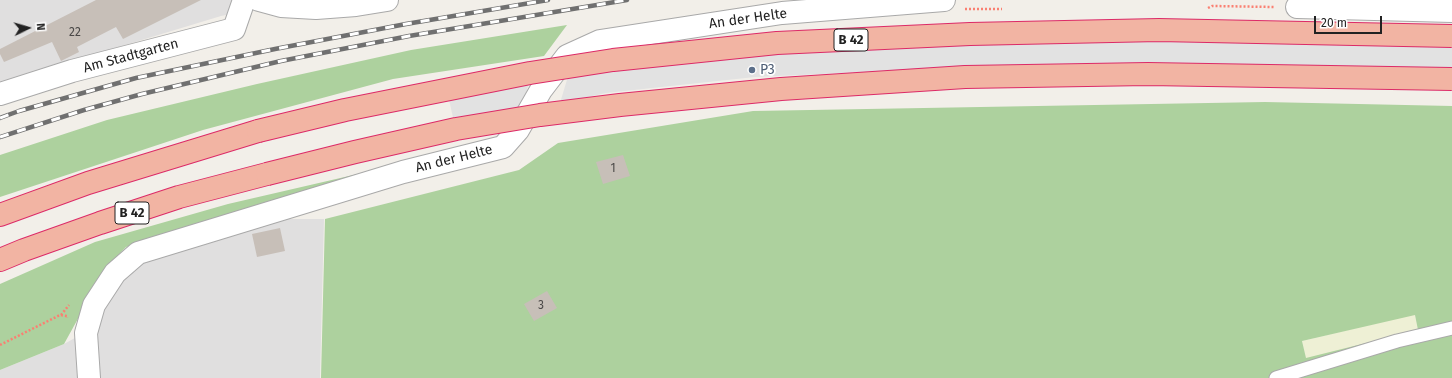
<!DOCTYPE html>
<style>
body{margin:0}
#map{position:relative;width:1452px;height:378px;overflow:hidden;background:#f2efe9;font-family:"Fira Sans",sans-serif}
canvas{display:block}
.north{position:absolute;left:8px;top:8px;width:40px;height:40px;-webkit-text-stroke:3px #fff;paint-order:stroke;rotate:85deg;font-size:11px;font-weight:700;line-height:16px;text-align:center;color:#222}
.north::after{content:'';display:block;margin:auto;width:14px;height:18px;background:#222;clip-path:polygon(50% 0,100% 100%,50% 72%,0 100%)}
.scale{position:absolute;left:1314px;top:16px;width:68px;height:18px;box-sizing:border-box;border:2px solid #222;border-top:0;padding-left:5px;font-size:12px;line-height:14px;white-space:nowrap;color:#222;-webkit-text-stroke:3px #fff;paint-order:stroke}
</style>
<div id="map">
<canvas width="1452" height="378"></canvas>
<div class="north">N</div>
<div class="scale">20 m</div>
</div>
<script>
const ctx = document.querySelector('canvas').getContext('2d');
ctx.lineJoin = 'round';
function paint(path, color) {
  ctx.fillStyle = color;
  ctx.fill(path, 'evenodd');
}
function poly(rows) {
  const path = new Path2D();
  for (const r of rows) {
    path.moveTo(r[0], r[1]);
    for (let i = 2; i < r.length; i += 2) path.lineTo(r[i], r[i + 1]);
  }
  return path;
}
function strokePath(path, color, width, dash) {
  ctx.strokeStyle = color;
  ctx.lineWidth = width;
  ctx.lineCap = dash ? 'butt' : 'round';
  ctx.setLineDash(dash || []);
  ctx.stroke(path);
}
function label(font, color, halo, rows, align = 'center') {
  ctx.font = font + ' "Fira Sans",sans-serif';
  ctx.lineWidth = 3.5;
  ctx.setLineDash([]);
  ctx.textBaseline = 'middle';
  ctx.strokeStyle = halo;
  ctx.fillStyle = color;
  for (const [text, x, y, turn = 0] of rows) {
    ctx.save();
    ctx.translate(x, y);
    ctx.rotate((+turn || 0) * Math.PI / 180);
    ctx.textAlign = isNaN(turn) ? turn : align;
    if (halo) ctx.strokeText(text, 0, 0);
    ctx.fillText(text, 0, 0);
    ctx.restore();
  }
}
const residential = poly([
 [0,0,303,0,221,16,0,83],
 [285,219,324,219,320,378,0,378,0,370,64,344,93,328,118,281,137,261]
]);
const farmland = poly([
 [1415,314,1418,330,1306,359,1302,341]
]);
const forest = poly([
 [567,25,544,56,393,79,203,130,0,197,0,155,107,120,257,84,411,50],
 [1265,102,1452,106,1452,378,321,378,325,219,519,170,558,143,753,111],
 [1415,315,1418,330,1306,358,1302,341],
 [362,173,375,174,126,247,106,268,64,344,0,370,0,284,95,242,228,204]
]);
const parking = poly([
 [1159,38,1452,44,1452,72,953,68,755,77,606,93,560,103,569,73,777,51],
 [529,81,523,110,454,122,448,95]
]);
const building = poly([
 [96,0,201,0,123,39,116,27,77,47,79,52,61,61,52,42,4,62,0,54,0,49],
 [623,155,630,176,603,184,596,162],
 [280,228,285,251,257,257,252,234],
 [547,291,557,308,534,321,524,304]
]);
const path = poly([
 [1208,8,1212,6,1275,7],
 [965,9,1002,9],
 [61,315,69,305],
 [0,345,60,315,67,316,67,318]
]);
const service = poly([
 [1276,378,1397,341,1452,328]
]);
const minor = poly([
 [259,0,281,6,316,8,356,5,387,0],
 [1297,7,1452,11],
 [0,94,72,71,234,29,244,0],
 [89,378,86,333,94,305,115,273,138,253,403,172,503,147,518,130,541,90,567,56,600,41,782,13,944,0]
]);
const trunk = poly([
 [0,215,88,183,258,131],
 [0,260,24,250,100,223,179,197,267,174]
]);
const rail = poly([
 [0,118,19,111,136,78,275,49,406,24,548,0],
 [0,137,84,110,142,94,281,61,409,36,627,0]
]);
const trunkBridge = poly([
 [258,131,345,110,530,73,613,60,777,43,970,34,1159,30,1452,36],
 [267,174,355,152,456,129,540,115,620,105,781,89,965,77,1148,74,1452,79]
]);
const markers = [
 [752,70,4,"#5c6f8a"]
];
const numberNames = [
 ["22",75,33],
 ["1",613,169],
 ["3",541,306]
];
const shields = [
 [851,40,34],
 [132,213,34]
];
const shieldNames = [
 ["B 42",851,40],
 ["B 42",132,213]
];
const streetNames = [
 ["An der Helte",748,19,-8],
 ["Am Stadtgarten",131,56,-15],
 ["An der Helte",454,159,-14]
];
const serviceNames = [
 ["P3",760,70]
];
paint(residential, '#e0dfdf');
paint(farmland, '#eef0d5');
paint(forest, '#add19e');
paint(parking, '#e2e2e2');
paint(building, '#c7bfb8');
strokePath(service, '#a9a9a9', 15);
strokePath(minor, '#a9a9a9', 24);
strokePath(trunk, '#dc2a67', 24);
strokePath(path, '#fa8072', 2.5, [2, 2]);
strokePath(service, '#fff', 13);
strokePath(minor, '#fff', 22);
strokePath(trunk, '#f2b4a3', 22);
strokePath(rail, '#707070', 4.5);
strokePath(rail, '#fff', 3, [9]);
strokePath(trunkBridge, '#dc2a67', 24, []);
strokePath(trunkBridge, '#f2b4a3', 22);
for (const [x, y, r, color] of markers) {
  const dot = new Path2D();
  dot.arc(x, y, r, 0, 2 * Math.PI);
  ctx.fillStyle = color;
  ctx.fill(dot);
  strokePath(dot, '#fff', 1.5);
}
label('12px', '#4b4948', null, numberNames);
for (const [x, y, w] of shields) {
  const box = new Path2D();
  box.roundRect(x - w / 2, y - 11, w, 22, 3);
  ctx.fillStyle = '#fff';
  ctx.fill(box);
  strokePath(box, '#222', 1);
}
label('bold 13px', '#222', null, shieldNames);
label('14px', '#222', '#fff', streetNames);
label('14px', '#4e5e75', '#fff', serviceNames, 'left');
</script>
